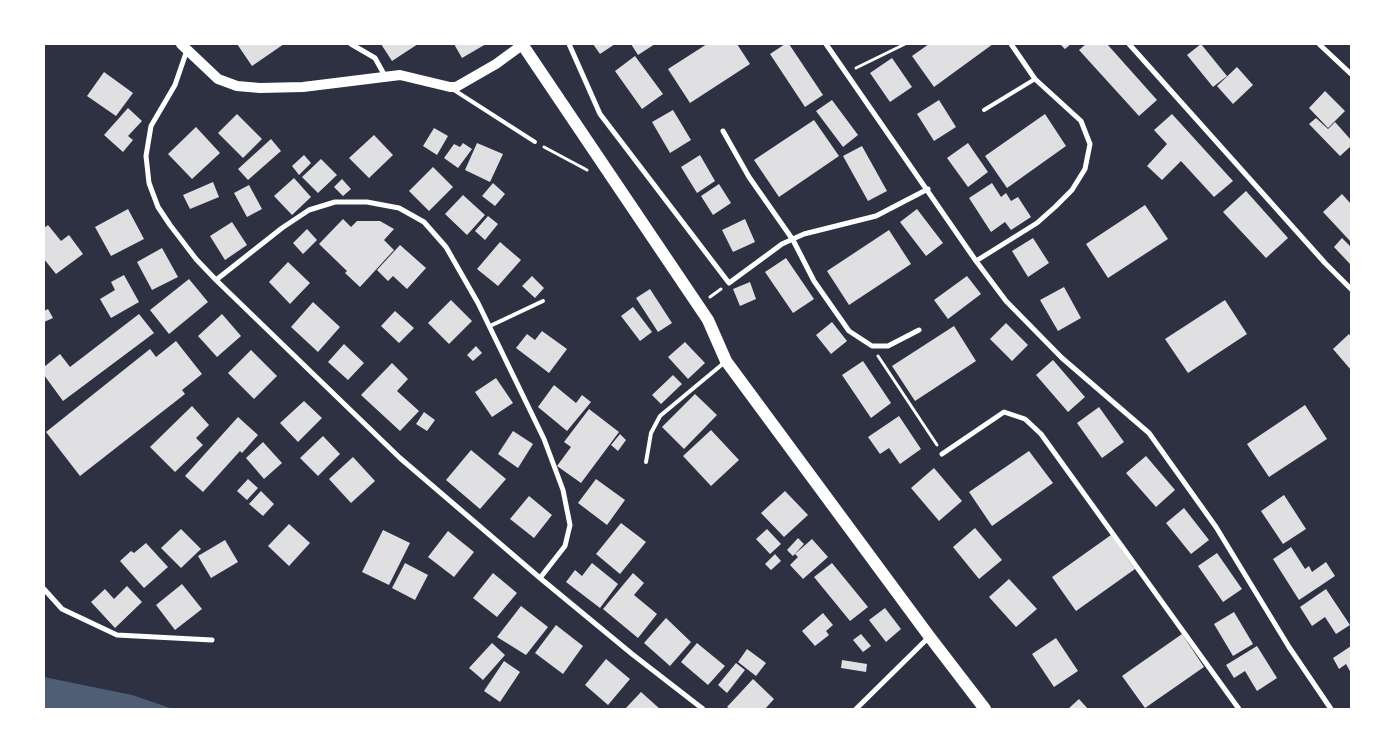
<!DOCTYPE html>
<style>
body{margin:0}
#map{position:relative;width:1395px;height:753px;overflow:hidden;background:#2d3142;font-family:"Crimson Pro",serif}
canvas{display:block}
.frame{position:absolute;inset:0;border:45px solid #fff;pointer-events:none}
</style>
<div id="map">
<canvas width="1395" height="753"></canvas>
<div class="frame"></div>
</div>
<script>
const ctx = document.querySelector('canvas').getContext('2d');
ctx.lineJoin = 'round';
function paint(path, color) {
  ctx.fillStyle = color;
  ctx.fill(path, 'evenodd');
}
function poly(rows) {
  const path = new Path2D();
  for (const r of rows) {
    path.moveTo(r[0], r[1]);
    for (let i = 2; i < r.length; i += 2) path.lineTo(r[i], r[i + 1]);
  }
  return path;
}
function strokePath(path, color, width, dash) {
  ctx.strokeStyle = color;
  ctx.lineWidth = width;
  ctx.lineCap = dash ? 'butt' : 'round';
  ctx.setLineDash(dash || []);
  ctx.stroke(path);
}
const water = poly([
 [44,677,132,695,173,709,44,709]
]);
const building = poly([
 [237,44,284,44,252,66],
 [381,44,418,44,392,61],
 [454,44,486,44,462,58],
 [593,44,615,44,600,54],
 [631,44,655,44,638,55],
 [707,44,737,44,750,64,690,103,668,69],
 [785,44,789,44,823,95,805,107,770,54],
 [929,44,993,44,934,87,912,56],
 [1060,44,1071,44,1065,49],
 [1086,44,1107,44,1157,100,1139,116,1079,50],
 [1201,44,1227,76,1213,87,1187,55],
 [635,56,663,94,642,109,615,71],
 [892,58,912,87,890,102,870,73],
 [1237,67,1253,85,1233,104,1217,86],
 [104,72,133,93,116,116,87,96],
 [1325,91,1345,111,1328,128,1309,108],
 [832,100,858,135,843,147,816,111],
 [939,100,956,127,934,141,917,114],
 [128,108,142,121,128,136,133,140,123,152,104,135],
 [673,110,691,140,670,153,652,122],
 [237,114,262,139,243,158,218,133],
 [1045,114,1066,146,1007,188,985,156],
 [1172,114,1233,181,1214,197,1181,161,1162,180,1147,166,1167,144,1154,130],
 [1316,118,1328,129,1335,122,1351,140,1351,146,1340,156,1309,124],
 [814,120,839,156,779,197,754,160],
 [196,127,220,153,192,179,168,154],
 [434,128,448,136,437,155,423,146],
 [374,135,393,155,369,178,349,158],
 [271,139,281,151,248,180,238,169],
 [463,143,472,149,458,168,444,158,454,144,460,147],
 [477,143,503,154,490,182,465,170],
 [968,143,988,172,968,187,947,158],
 [862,146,887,191,868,201,843,156],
 [304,155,311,163,299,175,292,166],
 [700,155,715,181,697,193,681,167],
 [321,159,337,175,318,193,302,177],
 [433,167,453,187,429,211,409,191],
 [294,178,311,197,292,215,274,196],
 [342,179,351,189,343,196,334,187],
 [213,182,219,197,190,209,183,195],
 [493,183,505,194,495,206,482,196],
 [992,183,1001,197,1006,193,1011,201,1018,197,1031,217,1011,230,1005,222,991,232,969,198],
 [719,184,731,203,713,215,701,196],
 [249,185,262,209,247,217,234,193],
 [1246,191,1288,238,1266,258,1223,212],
 [1342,194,1351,204,1351,242,1323,212],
 [463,195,485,215,467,235,445,214],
 [1145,205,1168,239,1108,278,1086,244],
 [128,209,144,239,111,256,95,227],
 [917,209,943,243,926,256,900,222],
 [488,216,498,224,485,240,475,231],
 [343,219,351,227,357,221,380,221,394,229,384,240,394,250,360,287,345,273,347,271,319,244],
 [745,219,755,242,733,252,722,230],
 [232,222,247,245,225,260,210,236],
 [48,225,61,241,69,235,83,254,56,274,44,259,44,228],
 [307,229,317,240,303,254,293,243],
 [889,230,911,264,849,305,827,271],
 [1033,238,1049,263,1028,277,1012,251],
 [1342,238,1351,247,1350,264,1334,247],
 [500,242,521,260,498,286,477,269],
 [400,245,426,268,407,289,393,276,388,281,377,270],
 [162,248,178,277,152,290,137,262],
 [786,258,814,299,793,313,765,272],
 [288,262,310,283,290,304,269,282],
 [124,275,139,302,111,318,100,299,115,290,111,282],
 [532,276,544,288,535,298,522,286],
 [967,276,981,294,948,319,934,300],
 [189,279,208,302,169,334,150,310],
 [750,282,756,299,740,306,733,289],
 [1064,287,1081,318,1058,331,1040,300],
 [650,289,672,323,658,332,636,298],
 [451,300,472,321,449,344,428,323],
 [1225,300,1247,334,1188,373,1165,339],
 [313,302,340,327,318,352,291,327],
 [633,307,652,332,640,341,621,316],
 [48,309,53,318,44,322,44,311],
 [395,311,414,328,399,343,381,326],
 [139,314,154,333,63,401,44,375,44,367,60,354,70,367],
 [222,314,241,336,217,357,198,336],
 [832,322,847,341,831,354,816,335],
 [1006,323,1028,345,1012,361,990,339],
 [954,326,976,361,915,401,892,366],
 [542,331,567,349,549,373,516,348,527,334,535,340],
 [1349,334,1351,337,1351,370,1333,349],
 [176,341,202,374,182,390,185,394,80,476,46,432,150,349,156,357],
 [685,342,705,363,688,379,668,357],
 [344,344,364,363,348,380,328,362],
 [476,346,482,353,473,361,467,355],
 [251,350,277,376,254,399,228,373],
 [1053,360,1085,397,1068,412,1036,375],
 [863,361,891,403,871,418,842,375],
 [392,363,408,379,397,391,419,411,400,431,361,395],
 [673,375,682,384,661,404,652,395],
 [496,378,513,403,492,417,475,392],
 [554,385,576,403,582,395,591,402,567,431,538,407],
 [695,394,717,415,684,449,662,427],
 [304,401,322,418,298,442,280,423],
 [1305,405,1327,439,1269,477,1247,444],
 [192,406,209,425,196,438,203,445,175,472,150,447],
 [1099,407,1124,442,1102,458,1077,423],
 [589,409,619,432,581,483,557,466,571,447,564,442],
 [424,412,435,420,427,431,416,424],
 [899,416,921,449,900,464,889,448,880,454,868,437],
 [238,417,258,435,242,453,240,451,203,492,185,476],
 [711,430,739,460,711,486,683,456],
 [513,431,533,444,518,468,498,454],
 [620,434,626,440,618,451,611,445],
 [323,436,340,454,318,476,300,458],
 [263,442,282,463,264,479,246,458],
 [471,450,506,479,480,509,446,480],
 [1029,451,1053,483,992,526,969,492],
 [1146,456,1175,490,1156,507,1126,473],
 [353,457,375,481,351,503,329,479],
 [934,468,962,501,939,521,911,488],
 [248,479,258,488,247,500,237,491],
 [596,479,625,500,607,525,578,503],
 [261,491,274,504,263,516,249,504],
 [785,491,808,515,784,537,761,513],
 [1284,495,1306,529,1283,544,1261,511],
 [529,496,552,515,534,538,510,519],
 [1184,508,1209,540,1191,554,1166,523],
 [621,523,646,542,620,574,596,554],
 [289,524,310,543,289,566,268,546],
 [975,528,1002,560,979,579,953,547],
 [181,529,201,549,181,568,161,548],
 [767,529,781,544,770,554,756,539],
 [383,530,410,543,389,585,362,572],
 [448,531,474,552,454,577,428,557],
 [1111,535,1135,569,1076,611,1052,577],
 [798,538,804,544,793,556,787,550],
 [812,539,828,557,803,579,790,565,798,557,795,554],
 [225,540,238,562,211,578,198,556],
 [146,543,168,567,144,588,120,561,131,551,134,553],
 [1291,547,1305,569,1309,566,1312,572,1326,562,1335,576,1299,600,1273,559],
 [1217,553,1242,589,1223,602,1198,566],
 [775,554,781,561,771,570,765,564],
 [405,563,428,575,415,600,392,588],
 [592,563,618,584,600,608,566,582,575,570,582,576],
 [832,563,868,607,850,621,814,577],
 [493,573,517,593,497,617,473,598],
 [633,573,644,583,634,595,657,614,638,638,603,609],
 [1009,579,1037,609,1016,627,989,597],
 [182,584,202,609,175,630,156,605],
 [127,586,142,602,115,628,91,602,105,589,114,599],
 [1326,589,1350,625,1336,634,1325,617,1312,626,1300,607],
 [521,606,548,627,526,655,497,637],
 [885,608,901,629,886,642,869,620],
 [1234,612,1253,644,1233,656,1214,624],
 [823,613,833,625,826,631,829,635,815,646,802,631],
 [666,618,691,642,670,666,644,643],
 [556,625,583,646,563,674,535,653],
 [861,634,871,646,863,652,853,640],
 [1182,634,1204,667,1145,708,1122,676],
 [1056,638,1078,671,1054,687,1032,654],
 [492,643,505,655,483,680,469,668],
 [697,643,725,666,708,685,681,662],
 [1257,646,1277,678,1257,691,1245,671,1234,678,1226,665],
 [1351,646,1351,673,1346,664,1339,669,1333,658],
 [747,649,766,663,756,676,738,662],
 [606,659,630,679,608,705,585,685],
 [842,660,867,664,866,672,841,668],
 [504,661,520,672,500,702,484,691],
 [736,663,745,670,727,693,718,685],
 [753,679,774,699,765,709,730,709,727,707],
 [641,692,660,709,625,709],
 [1079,699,1088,709,1068,709]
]);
const path = poly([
 [856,68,905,44],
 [544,147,587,170],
 [710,297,721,289],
 [878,356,937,445]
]);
const service = poly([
 [454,90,535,142],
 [984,110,1035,79],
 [490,326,543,301],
 [646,462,651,433,660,416,725,362]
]);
const minor = poly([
 [351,44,375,58,385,76],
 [569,44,600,114,729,283,782,244,804,234,876,216,928,189],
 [826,44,976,261,1006,301,1062,358,1149,433,1216,527,1289,647,1331,709],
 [1129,44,1325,263,1351,289],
 [1319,44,1351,74],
 [187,50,175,85,151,126,146,156,149,183,158,207,170,225,196,259,216,280,400,458,540,578,632,654,703,709],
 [723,131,749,177,793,240,814,281,849,331,872,346,888,346,919,330],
 [976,261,1037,223,1055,207,1072,190,1085,169,1090,144,1081,121,1035,79,1011,44],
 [216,280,282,228,309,210,335,202,367,202,399,208,424,222,446,247,478,303,544,439,563,490,570,525,565,546,540,578],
 [942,454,1004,412,1025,419,1041,434,1239,709],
 [44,589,62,609,117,635,212,640],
 [856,709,929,637]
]);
const secondary = poly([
 [181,44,218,79,237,86,260,88,303,87,400,75,450,87,456,87,496,64,522,45]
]);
const primary = poly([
 [522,44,708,320,726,361,929,636,985,709]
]);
paint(water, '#4f5d75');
paint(building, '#e0e0e3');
strokePath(path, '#fff', 3);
strokePath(service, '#fff', 4);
strokePath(minor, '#fff', 5);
strokePath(secondary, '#fff', 10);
strokePath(primary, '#fff', 12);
</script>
